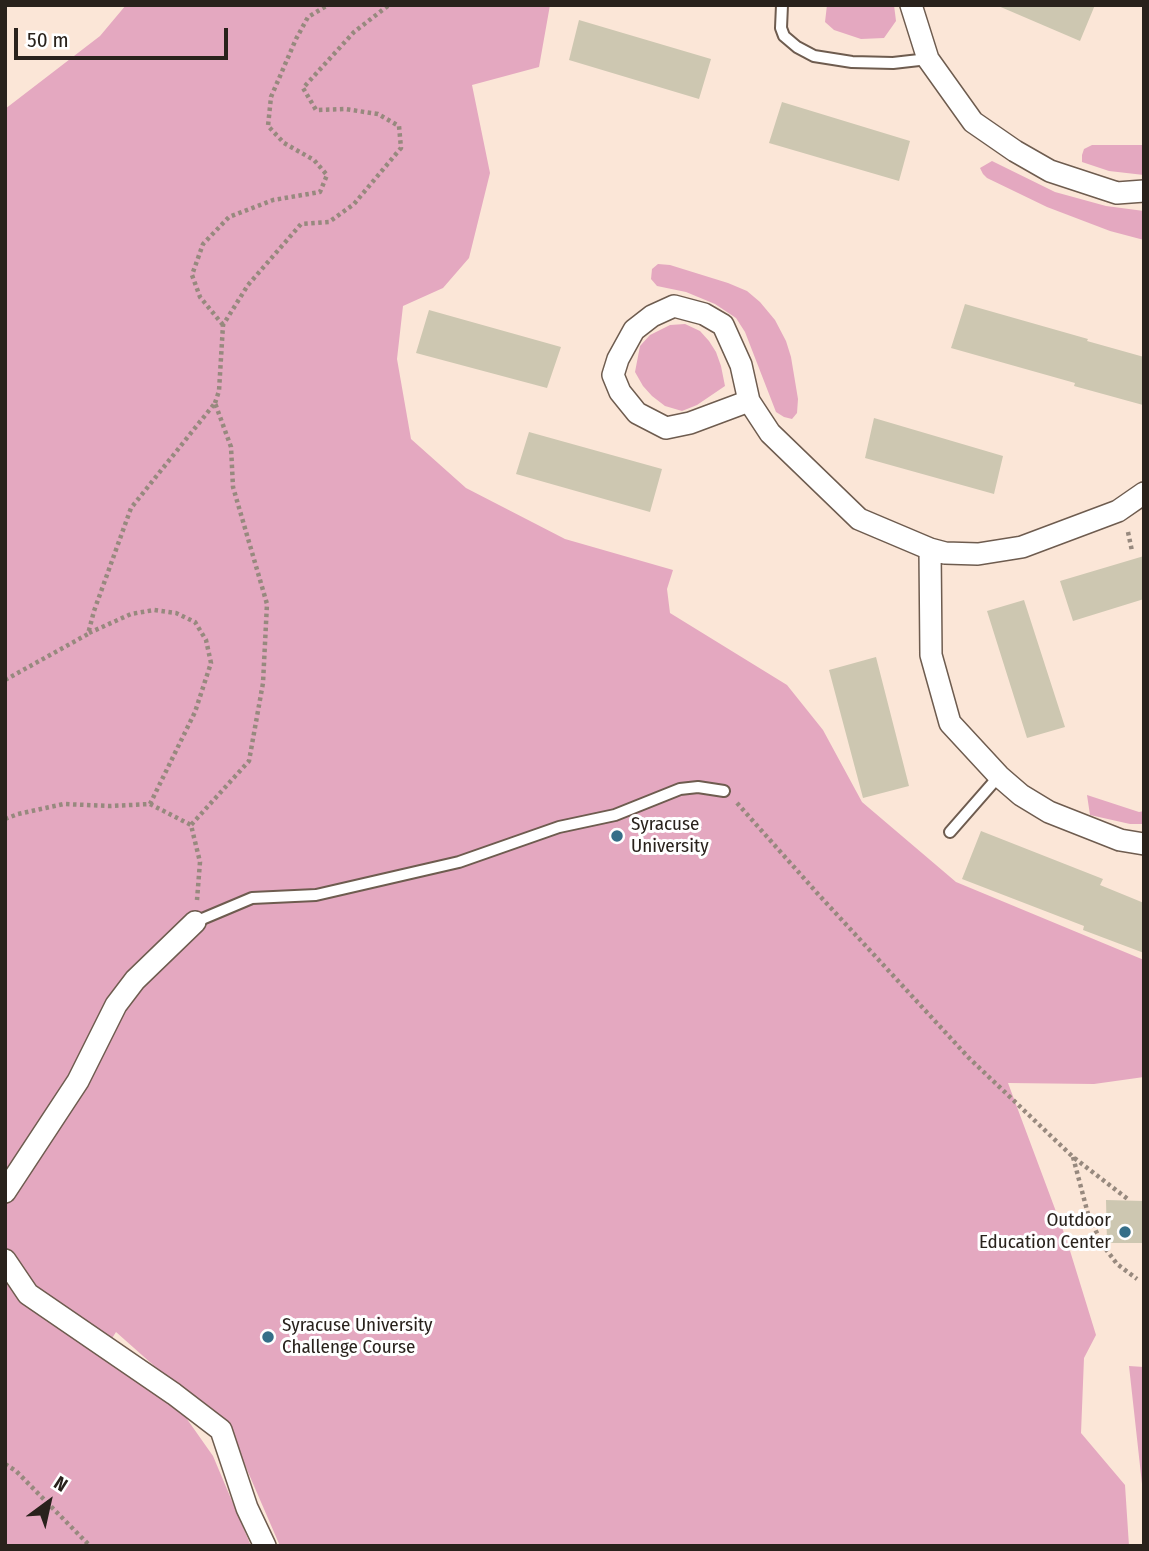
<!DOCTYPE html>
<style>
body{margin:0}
#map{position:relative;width:1149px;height:1551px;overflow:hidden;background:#fbe6d7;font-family:"Fira Sans Condensed",sans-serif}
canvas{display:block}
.frame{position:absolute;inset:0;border:7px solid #29221c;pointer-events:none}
.north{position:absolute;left:14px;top:1467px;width:70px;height:70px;-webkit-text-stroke:5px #fff;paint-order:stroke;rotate:33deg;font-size:19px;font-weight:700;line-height:28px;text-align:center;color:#29221c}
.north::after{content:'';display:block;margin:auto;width:24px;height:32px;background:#29221c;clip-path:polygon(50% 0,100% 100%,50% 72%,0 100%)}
.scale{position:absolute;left:14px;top:28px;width:214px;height:32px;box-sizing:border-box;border:4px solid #29221c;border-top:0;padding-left:9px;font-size:21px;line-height:24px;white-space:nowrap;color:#29221c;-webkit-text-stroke:5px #fff;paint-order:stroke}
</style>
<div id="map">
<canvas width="1149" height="1551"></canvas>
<div class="frame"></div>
<div class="north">N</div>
<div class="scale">50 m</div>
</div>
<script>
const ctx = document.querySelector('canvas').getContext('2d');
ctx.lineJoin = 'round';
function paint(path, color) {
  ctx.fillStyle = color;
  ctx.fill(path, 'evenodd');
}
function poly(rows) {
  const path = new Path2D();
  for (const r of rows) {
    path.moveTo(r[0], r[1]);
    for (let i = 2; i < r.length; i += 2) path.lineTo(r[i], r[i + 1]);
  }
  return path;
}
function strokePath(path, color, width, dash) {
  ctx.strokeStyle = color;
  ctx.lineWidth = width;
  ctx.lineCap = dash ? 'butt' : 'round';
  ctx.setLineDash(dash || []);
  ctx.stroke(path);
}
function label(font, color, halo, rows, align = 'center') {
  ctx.font = font + ' "Fira Sans Condensed",sans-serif';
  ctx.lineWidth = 6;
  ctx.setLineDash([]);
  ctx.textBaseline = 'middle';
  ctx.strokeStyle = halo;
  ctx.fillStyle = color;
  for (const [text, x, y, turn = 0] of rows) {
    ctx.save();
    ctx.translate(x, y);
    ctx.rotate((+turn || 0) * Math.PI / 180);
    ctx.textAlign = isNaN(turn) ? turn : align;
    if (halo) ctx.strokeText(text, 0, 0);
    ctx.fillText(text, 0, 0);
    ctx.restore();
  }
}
const green = poly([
 [126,5,550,5,539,67,472,85,490,173,469,258,443,288,403,306,397,359,411,439,466,488,565,539,673,570,667,589,670,613,787,685,823,730,862,802,956,882,1144,960,1144,1077,1094,1084,1008,1083,1067,1241,1096,1335,1084,1358,1081,1433,1125,1485,1129,1546,280,1546,232,1435,116,1332,100,1357,175,1402,213,1456,251,1546,5,1546,5,109,100,36],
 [827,5,894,5,896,21,884,38,861,39,834,30,825,22],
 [1092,145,1144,145,1144,175,1109,171,1082,162,1082,155,1084,149],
 [992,161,1055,192,1106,206,1144,211,1144,240,1110,231,1047,207,987,178,983,174,980,168],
 [658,264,670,265,728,283,747,291,760,302,775,320,786,341,791,357,798,399,797,413,792,419,784,417,776,412,745,332,736,318,715,304,686,292,657,286,651,279,652,269],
 [685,324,700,331,709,341,716,352,721,366,725,386,697,405,682,411,665,406,652,396,643,386,635,372,640,346,650,335,670,325],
 [1087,795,1139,812,1144,811,1144,824,1130,824,1090,815],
 [1129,1366,1144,1367,1144,1502]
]);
const building = poly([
 [996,5,1095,5,1080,41],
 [579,20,711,59,699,99,569,60],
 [782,102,910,141,899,181,769,143],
 [965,304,1088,339,1087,341,1144,357,1143,405,1074,386,1075,383,951,348],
 [429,310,561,347,547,388,416,353],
 [874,418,1003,456,994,494,865,458],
 [529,432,662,469,650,512,516,474],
 [1144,556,1144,599,1073,621,1060,581],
 [1024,600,1065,727,1027,738,987,611],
 [876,657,909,786,863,798,829,670],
 [981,831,1103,879,1100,885,1144,903,1144,953,1083,930,1084,926,962,879],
 [1106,1200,1144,1201,1144,1243,1107,1243]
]);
const path = poly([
 [223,325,200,297,192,275,203,244,229,217,273,200,320,192,327,175,314,160,284,143,268,126,271,97,296,39,308,17,328,5],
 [215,403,219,391,223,325,248,285,301,224,329,222,354,204,401,148,399,126,378,114,345,109,316,110,303,88,354,32,389,5],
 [1128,532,1132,551],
 [89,633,131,614,154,610,176,613,195,622,206,640,211,663,195,712,150,804],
 [5,680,88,634,94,611,131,508,215,403,231,447,233,487,267,604,263,683,249,761,191,825,200,862,197,900],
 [737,803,818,894,969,1058,1073,1157,1129,1200],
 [5,819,18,814,64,804,110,806,150,804,191,825],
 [1073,1157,1088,1214,1102,1244,1117,1264,1137,1279],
 [1092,1222,1107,1221],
 [5,1464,16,1471,90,1546]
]);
const service = poly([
 [782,5,781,28,784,36,797,47,814,56,852,62,893,63,928,59],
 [950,832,999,776],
 [195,922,252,898,316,895,459,862,559,827,615,815,680,789,698,787,724,791]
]);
const minor = poly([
 [911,5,928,59,973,122,1015,151,1050,171,1117,193,1144,191],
 [749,401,690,423,666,428,637,413,620,392,613,375,618,359,634,330,652,316,674,306,704,314,723,325,741,365,749,401,770,433,859,519,930,549,931,655,950,723,999,776,1021,795,1049,812,1120,840,1144,844],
 [930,549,945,553,978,554,1022,547,1118,511,1144,493],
 [5,1192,78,1081,116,1005,135,980,195,922],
 [5,1260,28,1294,174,1394,221,1430,247,1508,265,1546]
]);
const markers = [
 [617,836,7,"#356e88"],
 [1125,1232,7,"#356e88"],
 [268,1337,7,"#356e88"]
];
const poiNames = [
 ["Syracuse",631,825],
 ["University",631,847],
 ["Outdoor",1111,1221,"right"],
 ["Education Center",1111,1243,"right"],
 ["Syracuse University",282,1326],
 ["Challenge Course",282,1348]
];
paint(green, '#e4a8c0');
paint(building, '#cdc7b1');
strokePath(service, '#6e5c4f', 14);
strokePath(minor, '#6e5c4f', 24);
strokePath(path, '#97897e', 4.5, [3.5, 3.5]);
strokePath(service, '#fff', 10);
strokePath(minor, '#fff', 21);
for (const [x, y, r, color] of markers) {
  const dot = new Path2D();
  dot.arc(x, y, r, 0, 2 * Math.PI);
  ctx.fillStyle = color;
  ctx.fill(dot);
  strokePath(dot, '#fff', 2.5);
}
label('19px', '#29221c', '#fff', poiNames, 'left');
</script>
